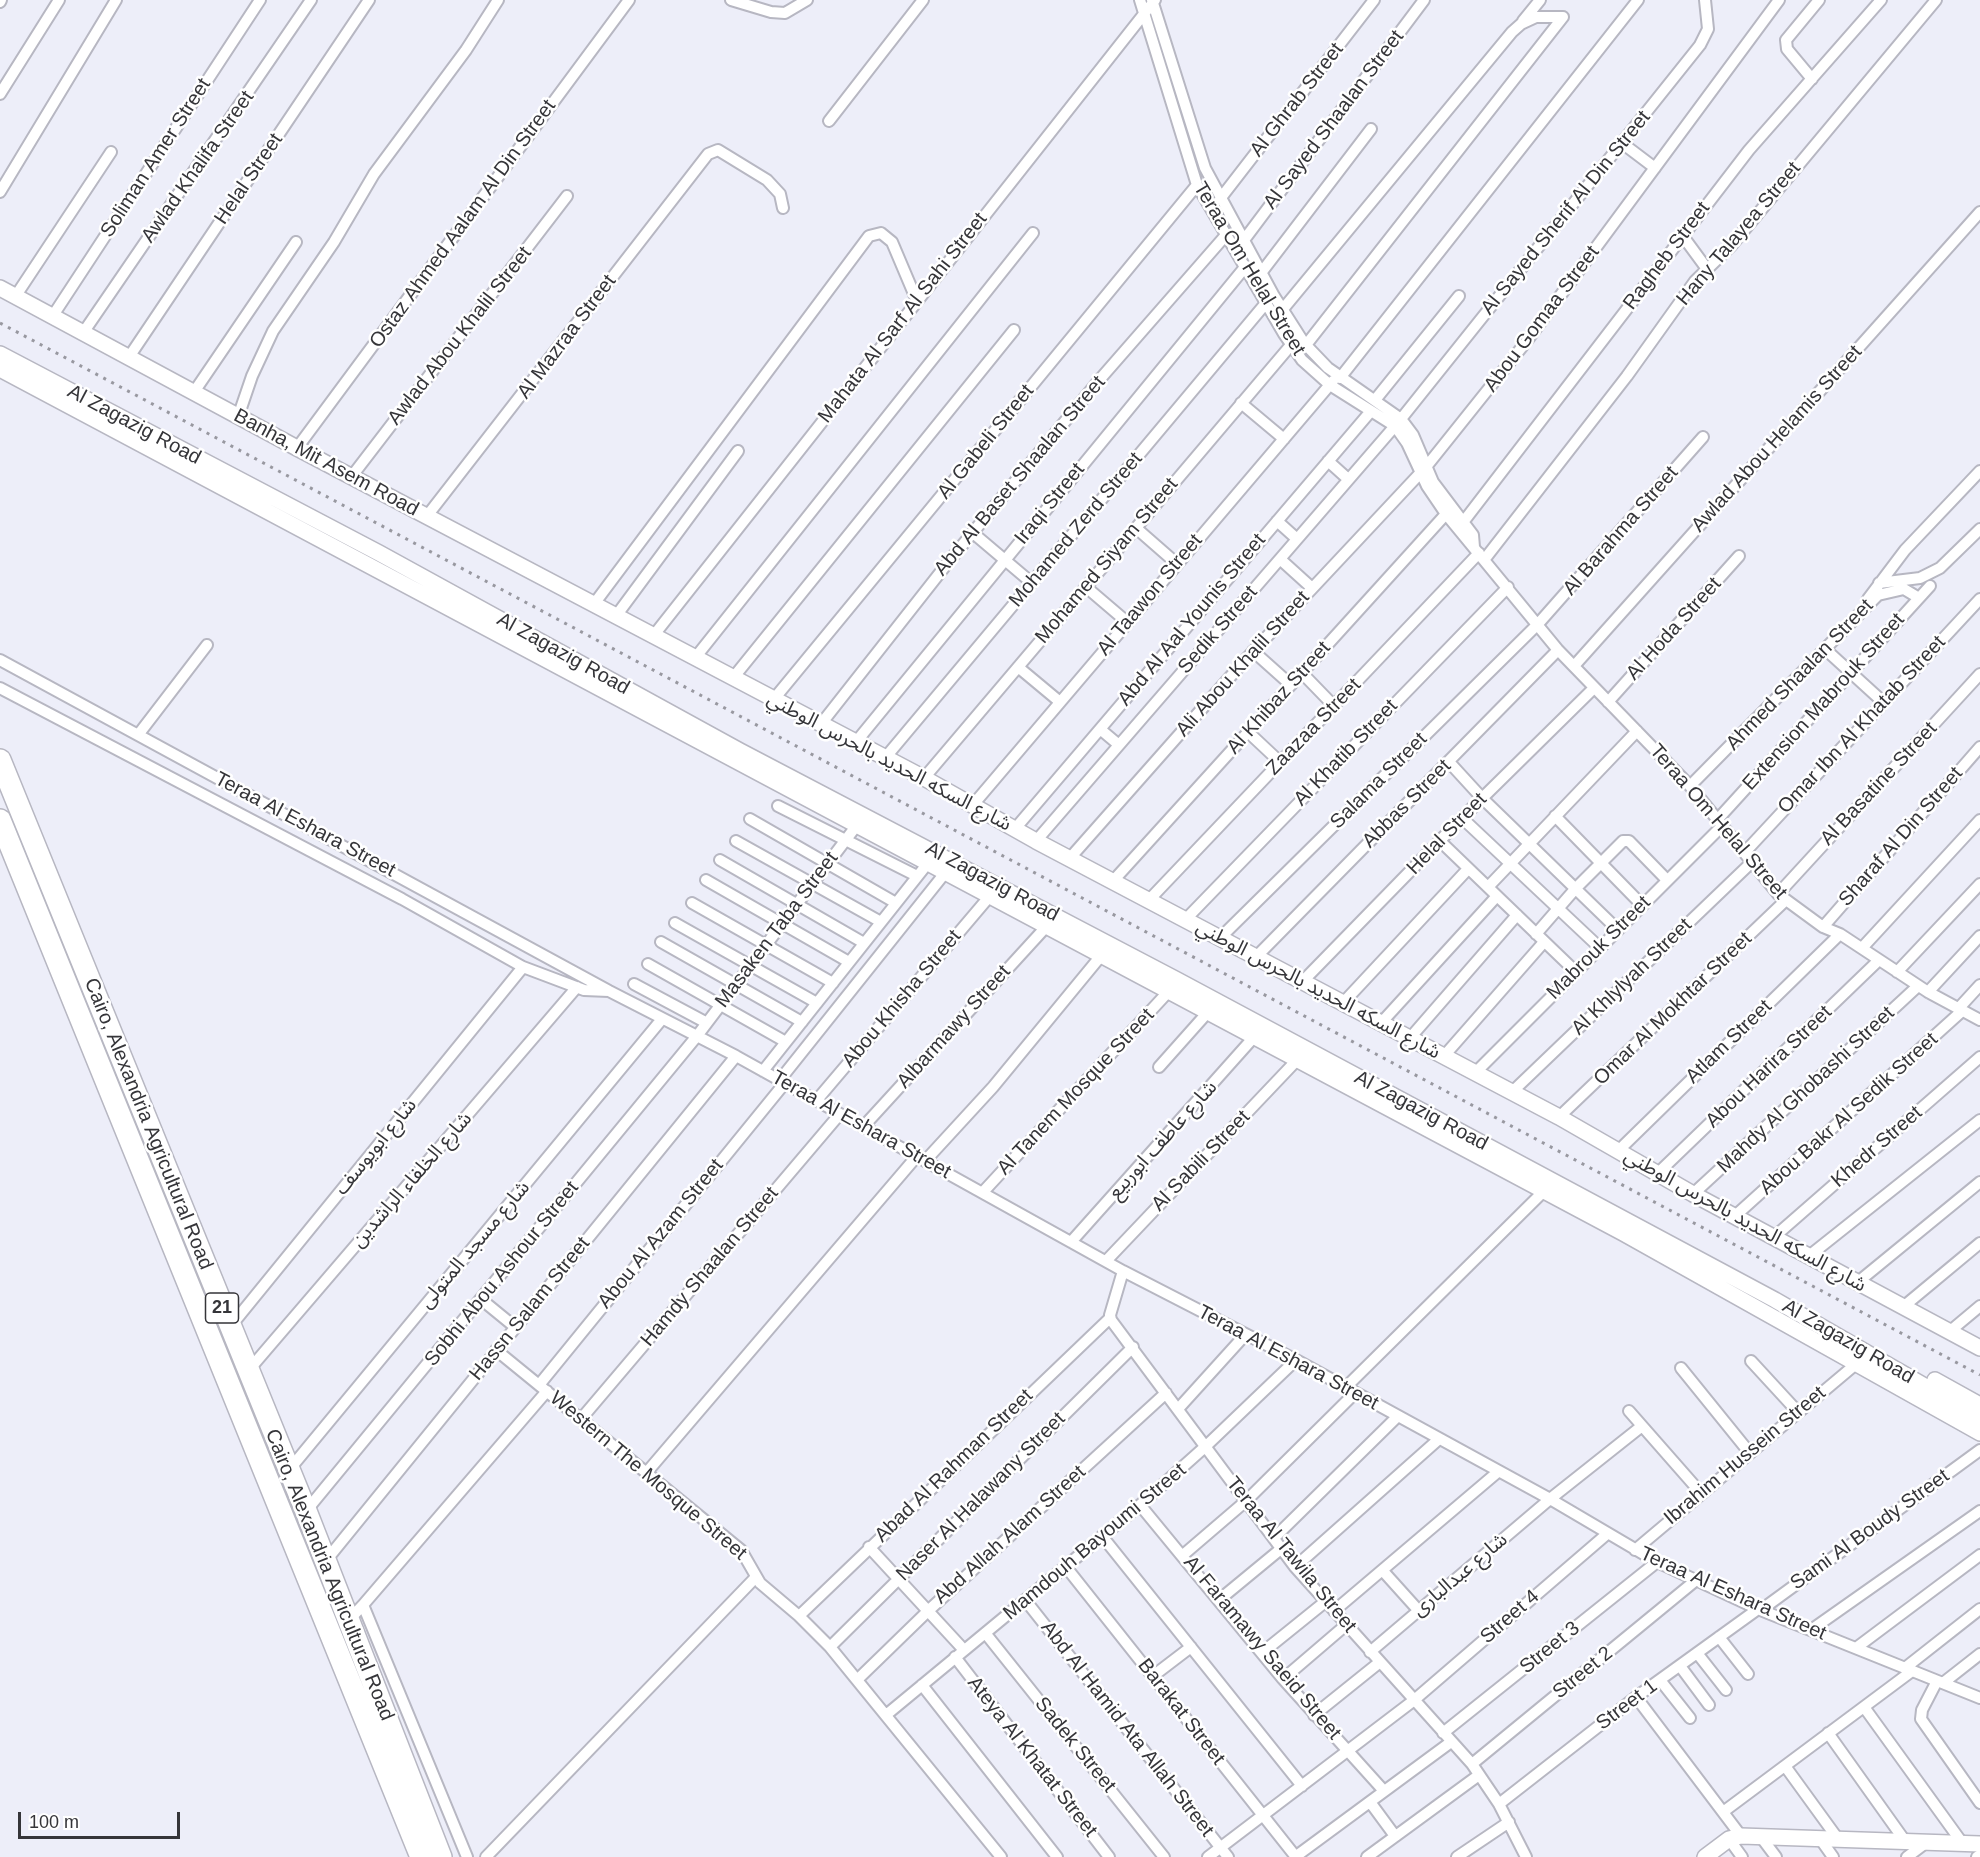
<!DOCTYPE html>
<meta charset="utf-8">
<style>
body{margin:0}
#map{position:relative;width:1980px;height:1857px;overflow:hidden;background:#edeef9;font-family:Helvetica,sans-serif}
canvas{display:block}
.scale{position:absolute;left:18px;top:1812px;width:162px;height:27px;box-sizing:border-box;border:3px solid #353539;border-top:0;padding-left:8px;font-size:18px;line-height:21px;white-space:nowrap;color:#353539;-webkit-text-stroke:4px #fff;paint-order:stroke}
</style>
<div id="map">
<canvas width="1980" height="1857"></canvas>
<div class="scale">100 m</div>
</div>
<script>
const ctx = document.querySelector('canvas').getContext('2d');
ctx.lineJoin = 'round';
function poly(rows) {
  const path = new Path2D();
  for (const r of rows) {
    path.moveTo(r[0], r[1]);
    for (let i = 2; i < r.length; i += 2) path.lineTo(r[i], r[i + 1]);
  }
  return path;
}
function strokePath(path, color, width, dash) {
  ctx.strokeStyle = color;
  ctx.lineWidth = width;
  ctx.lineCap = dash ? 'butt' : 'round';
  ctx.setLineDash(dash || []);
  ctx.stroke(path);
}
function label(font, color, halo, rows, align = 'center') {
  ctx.font = font + ' Helvetica,"Noto Sans Arabic",sans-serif';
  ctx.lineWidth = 5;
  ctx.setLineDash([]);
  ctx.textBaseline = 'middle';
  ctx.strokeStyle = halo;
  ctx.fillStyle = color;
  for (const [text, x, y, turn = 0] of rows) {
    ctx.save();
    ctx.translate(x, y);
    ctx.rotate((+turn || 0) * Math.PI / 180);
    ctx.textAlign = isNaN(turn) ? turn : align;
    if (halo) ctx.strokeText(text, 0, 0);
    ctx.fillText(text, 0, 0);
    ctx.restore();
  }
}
const street = poly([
 [731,0,771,12,785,13,807,0],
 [1140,0,1197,185,1284,334,1302,360,1330,385,1395,426,1407,443,1427,486,1446,514,1558,650,1690,786,1778,894,1823,927,1840,934,1928,992,1980,1020],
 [1152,0,1205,168,1274,296,1304,343,1328,368,1401,419,1413,435,1433,482,1473,535,1474,547],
 [0,2,1,0],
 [1523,21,1540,0],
 [1812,79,1787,49,1786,40,1819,0],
 [0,94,59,0],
 [829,121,923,0],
 [1622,143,1655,168],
 [0,192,116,0],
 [1220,199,1374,0],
 [1682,235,1707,269],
 [1244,240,1424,0],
 [1261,273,1371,129],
 [15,297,111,152],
 [1283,309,1512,32,1521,24,1536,17,1563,17],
 [52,317,260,0],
 [83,333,311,0],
 [1306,345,1563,17],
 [129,357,369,0],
 [1340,378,1638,0],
 [194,392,296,242],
 [1375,400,1459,296],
 [1241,403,1284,439],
 [238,417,252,376,273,331,334,242,374,174,466,50,498,0],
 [297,448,629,0],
 [1328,461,1348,479],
 [352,476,567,196],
 [427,516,708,154,718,150,767,180,780,194,783,208],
 [1277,521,1297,539],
 [1464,521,1749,150,1881,0],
 [1136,528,1176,563],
 [973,533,1032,583],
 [1280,559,1312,588],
 [1484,560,1627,376,1695,281,1731,246,1936,0],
 [1879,583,1920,578,1940,568,1980,529],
 [1086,587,1127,622],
 [1868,599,1905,550,1980,471],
 [594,604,869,236,881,233,892,242,917,301],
 [616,616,738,451],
 [654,635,1155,0],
 [1825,649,1882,701],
 [1253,651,1291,685],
 [695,658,1033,233],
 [0,660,609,991,736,1056,1123,1271,1296,1360,1550,1499,1657,1562,1758,1609,1980,1698],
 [1574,666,1980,212],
 [1018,667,1060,702],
 [1302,673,1334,706],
 [733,678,1014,330],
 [0,688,402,899,523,967,584,990,609,991],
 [774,699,1197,185],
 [1608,702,1739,556],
 [821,724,950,560,1101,378,1226,235],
 [1100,729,1119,745],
 [1248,732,1280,762],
 [138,735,207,645],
 [856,742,1246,266],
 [885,758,1266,303],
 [1449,762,1482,798,1617,929],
 [924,778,1291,345],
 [1690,786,1878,595,1904,589,1919,598],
 [778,806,917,876],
 [972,806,1333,381],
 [1555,816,1642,905],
 [1462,818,1599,947],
 [750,819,896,903],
 [1718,819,1930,586],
 [1014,830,1371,411],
 [736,841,881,922],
 [1036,841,1401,419,1700,45,1708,29,1705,0],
 [1440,841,1575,971],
 [1745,852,1980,599],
 [1070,858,1246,659,1426,467,1526,342,1779,0],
 [720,860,864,943],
 [706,880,849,962],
 [1113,881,1446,514],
 [1488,887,1637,731],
 [1778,894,1980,674],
 [1149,900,1479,553],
 [692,903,833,983],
 [1185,920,1508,587],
 [675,923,817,1003],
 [1823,927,1980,747],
 [1536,934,1576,888,1623,841,1629,841,1667,880],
 [1220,938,1538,624,1703,437],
 [661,942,802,1022],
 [1862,948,1980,820],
 [1256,957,1558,650],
 [648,964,786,1042],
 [1897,972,1980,884],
 [1302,982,1462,818,1594,688],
 [634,984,707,1023],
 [1928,992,1980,936],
 [1343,1003,1468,869],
 [1958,1009,1980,985],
 [1381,1023,1497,896],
 [1410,1038,1517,915],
 [1444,1056,1544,942],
 [1159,1067,1208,1012],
 [763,1071,928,863],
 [1476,1072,1723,825],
 [779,1081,945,873],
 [1512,1092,1752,862],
 [816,1101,989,897],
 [1559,1117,1786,900],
 [863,1127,1045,928],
 [1618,1151,1840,934],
 [925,1161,993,1087,1100,957],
 [1658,1173,1879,960],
 [983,1192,1169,991],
 [1693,1194,1918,986],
 [1735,1216,1962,1011],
 [1774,1237,1980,1057],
 [1071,1242,1254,1037],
 [1809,1256,1980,1120],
 [1106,1261,1297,1060],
 [1123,1271,1110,1315,1111,1320,1295,1567,1472,1764,1499,1804,1526,1857],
 [1858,1282,1980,1182],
 [482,1300,515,1327],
 [1903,1307,1980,1243],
 [230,1327,523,967],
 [1949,1332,1980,1306],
 [496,1350,741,1550,760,1583,799,1616,830,1647,1001,1857],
 [1751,1361,1797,1411],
 [1681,1368,1749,1452],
 [248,1371,577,987],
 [539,1385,784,1084],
 [1345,1388,1543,1192],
 [1178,1409,1245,1335],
 [1629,1411,1701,1493],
 [581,1419,839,1115],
 [289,1470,662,1019],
 [647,1472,917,1156],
 [1140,1505,1283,1679,1384,1791],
 [306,1511,697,1036,857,825],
 [1102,1536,1302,1786],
 [1274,1538,1398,1416],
 [869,1547,964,1650],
 [1635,1550,1856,1364],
 [1183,1555,1246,1501,1355,1393],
 [324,1563,736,1056],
 [1066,1567,1296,1857],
 [1295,1567,1439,1439],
 [1383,1571,1419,1611],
 [1219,1600,1282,1548],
 [1026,1601,1228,1857],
 [363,1605,547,1391],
 [1761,1610,1980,1450],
 [1334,1611,1499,1471],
 [799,1616,1110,1318],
 [348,1621,363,1605,467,1857],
 [1811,1630,1980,1511],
 [986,1634,1164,1857],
 [1719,1637,1748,1674],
 [830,1647,1133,1347],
 [1856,1648,1980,1555],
 [1263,1652,1325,1602],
 [1370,1652,1550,1499,1642,1426],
 [1697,1653,1726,1690],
 [955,1657,1109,1857],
 [1680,1666,1709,1705],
 [1905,1668,1980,1609],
 [1153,1676,1191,1647],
 [1283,1679,1346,1625],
 [857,1680,929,1610,1166,1393],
 [1660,1680,1690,1718],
 [1937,1681,1922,1710,1921,1719,1980,1803],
 [1943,1683,1980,1654],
 [922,1685,1057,1857],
 [1636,1697,1741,1836],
 [1864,1707,1963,1844],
 [886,1715,1140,1505,1206,1446,1296,1360],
 [1314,1715,1380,1662],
 [1443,1733,1657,1562],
 [1828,1733,1905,1841],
 [1472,1764,1695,1581],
 [1785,1766,1838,1839],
 [1370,1802,1395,1836],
 [1499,1804,1636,1697,1758,1609],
 [1723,1812,1912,1671],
 [1761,1837,1776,1857],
 [1729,1839,1742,1857],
 [1821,1840,1833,1857],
 [486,1857,756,1577],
 [1208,1857,1413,1701,1607,1534],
 [1295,1857,1451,1742],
 [1367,1857,1479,1775],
 [1457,1857,1509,1822],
 [1907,1857,1927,1842],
 [1977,1857,1980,1855]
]);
const secondary = poly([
 [0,288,297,448,924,778,1036,841,1559,1117,1693,1194,1980,1348],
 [0,354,379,553,740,751,1177,980,1775,1300,1980,1418],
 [0,369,1623,1233,1980,1433],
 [1935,1380,1980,1405],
 [1705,1857,1729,1839,1741,1836,1980,1844]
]);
const highway = poly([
 [0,760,306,1511,441,1857],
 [0,820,421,1857]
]);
const rail = poly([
 [0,323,1980,1375]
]);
const shields = [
 [222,1308,33]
];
const shieldNames = [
 ["21",222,1308]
];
const streetNames = [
 ["Al Ghrab Street",1297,100,-52],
 ["Al Sayed Shaalan Street",1334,120,-53],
 ["Soliman Amer Street",156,158,-57],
 ["Awlad Khalifa Street",198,167,-55],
 ["Helal Street",249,179,-56],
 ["Al Sayed Sherif Al Din Street",1566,213,-51],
 ["Ostaz Ahmed Aalam Al Din Street",463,224,-54],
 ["Hany Talayea Street",1739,234,-50],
 ["Ragheb Street",1667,256,-53],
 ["Teraa Om Helal Street",1249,269,59],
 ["Mahata Al Sarf Al Sahi Street",903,318,-52],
 ["Abou Gomaa Street",1542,319,-53],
 ["Awlad Abou Khalil Street",460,336,-52],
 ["Al Mazraa Street",567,337,-53],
 ["Al Zagazig Road",134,425,28],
 ["Awlad Abou Helamis Street",1777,439,-48],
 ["Al Gabeli Street",986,442,-51],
 ["Banha, Mit Asem Road",326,463,28],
 ["Abd Al Baset Shaalan Street",1020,476,-50],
 ["Iraqi Street",1050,504,-51],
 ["Mohamed Zerd Street",1076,530,-50],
 ["Al Barahma Street",1621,531,-49],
 ["Mohamed Siyam Street",1107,561,-50],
 ["Al Taawon Street",1150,595,-50],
 ["Abd Al Aal Younis Street",1192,620,-50],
 ["Al Hoda Street",1674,629,-48],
 ["Sedik Street",1218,630,-49],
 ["Al Zagazig Road",563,654,29],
 ["Ali Abou Khalil Street",1243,664,-48],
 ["Ahmed Shaalan Street",1800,675,-46],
 ["Al Khibaz Street",1279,698,-48],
 ["Extension Mabrouk Street",1824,702,-48],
 ["Omar Ibn Al Khatab Street",1862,725,-47],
 ["Zaazaa Street",1314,727,-46],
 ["Al Khatib Street",1346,753,-46],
 ["شارع السكه الحديد بالحرس الوطني",889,762,28],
 ["Salama Street",1379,781,-45],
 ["Al Basatine Street",1879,784,-47],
 ["Abbas Street",1407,804,-45],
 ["Teraa Om Helal Street",1718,822,49],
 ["Teraa Al Eshara Street",305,825,28],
 ["Helal Street",1447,834,-46],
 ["Sharaf Al Din Street",1901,837,-49],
 ["Al Zagazig Road",992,882,28],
 ["Masaken Taba Street",777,930,-53],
 ["Mabrouk Street",1599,948,-45],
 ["Al Khlylyah Street",1632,977,-44],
 ["شارع السكه الحديد بالحرس الوطني",1318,990,28],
 ["Abou Khisha Street",902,999,-50],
 ["Omar Al Mokhtar Street",1673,1009,-44],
 ["Albarmawy Street",954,1027,-48],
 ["Atlam Street",1729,1042,-44],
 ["Abou Harira Street",1769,1067,-44],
 ["Mahdy Al Ghobashi Street",1806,1090,-43],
 ["Al Tanem Mosque Street",1076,1092,-47],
 ["Al Zagazig Road",1421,1111,28],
 ["Abou Bakr Al Sedik Street",1849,1114,-42],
 ["Cairo, Alexandria Agricultural Road",148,1124,68],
 ["Teraa Al Eshara Street",861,1125,29],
 ["شارع عاطف ابوربيع",1163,1140,-48],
 ["شارع ابويوسف",376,1147,-51],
 ["Khedr Street",1877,1147,-41],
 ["Al Sabili Street",1201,1161,-46],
 ["شارع الخلفاء الراشدين",412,1180,-49],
 ["شارع السكه الحديد بالحرس الوطني",1745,1221,29],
 ["Abou Al Azam Street",661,1234,-51],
 ["شارع مسجد المتولى",475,1245,-50],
 ["Hamdy Shaalan Street",710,1267,-50],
 ["Sobhi Abou Ashour Street",502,1274,-51],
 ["Hassn Salam Street",530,1309,-51],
 ["Al Zagazig Road",1848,1342,30],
 ["Teraa Al Eshara Street",1288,1358,28],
 ["Ibrahim Hussein Street",1745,1456,-40],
 ["Abad Al Rahman Street",954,1466,-44],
 ["Western The Mosque Street",648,1476,40],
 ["Naser Al Halawany Street",981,1497,-45],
 ["Sami Al Boudy Street",1870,1530,-36],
 ["Abd Allah Alam Street",1010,1535,-42],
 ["Mamdouh Bayoumi Street",1095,1542,-40],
 ["Teraa Al Tawila Street",1291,1555,51],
 ["Cairo, Alexandria Agricultural Road",329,1575,68],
 ["شارع عبدالبارى",1460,1575,-40],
 ["Teraa Al Eshara Street",1733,1594,24],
 ["Street 4",1510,1617,-41],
 ["Al Faramawy Saeid Street",1262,1648,50],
 ["Street 3",1550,1648,-39],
 ["Street 2",1583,1673,-39],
 ["Street 1",1627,1705,-37],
 ["Barakat Street",1181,1712,52],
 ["Abd Al Hamid Ata Allah Street",1127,1729,52],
 ["Sadek Street",1075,1745,51],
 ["Ateya Al Khatat Street",1032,1757,52]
];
strokePath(street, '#b7b7c2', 14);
strokePath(secondary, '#b7b7c2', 18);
strokePath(highway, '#b7b7c2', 24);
strokePath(street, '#fff', 10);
strokePath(secondary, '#fff', 15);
strokePath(highway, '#fff', 21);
strokePath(rail, '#9898a0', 3, [3, 6]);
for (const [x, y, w] of shields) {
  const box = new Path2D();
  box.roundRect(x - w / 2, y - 15, w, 30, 4.5);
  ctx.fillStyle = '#fff';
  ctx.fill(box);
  strokePath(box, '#353539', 1.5);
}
label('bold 18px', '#353539', null, shieldNames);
label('20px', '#353539', '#fff', streetNames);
</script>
